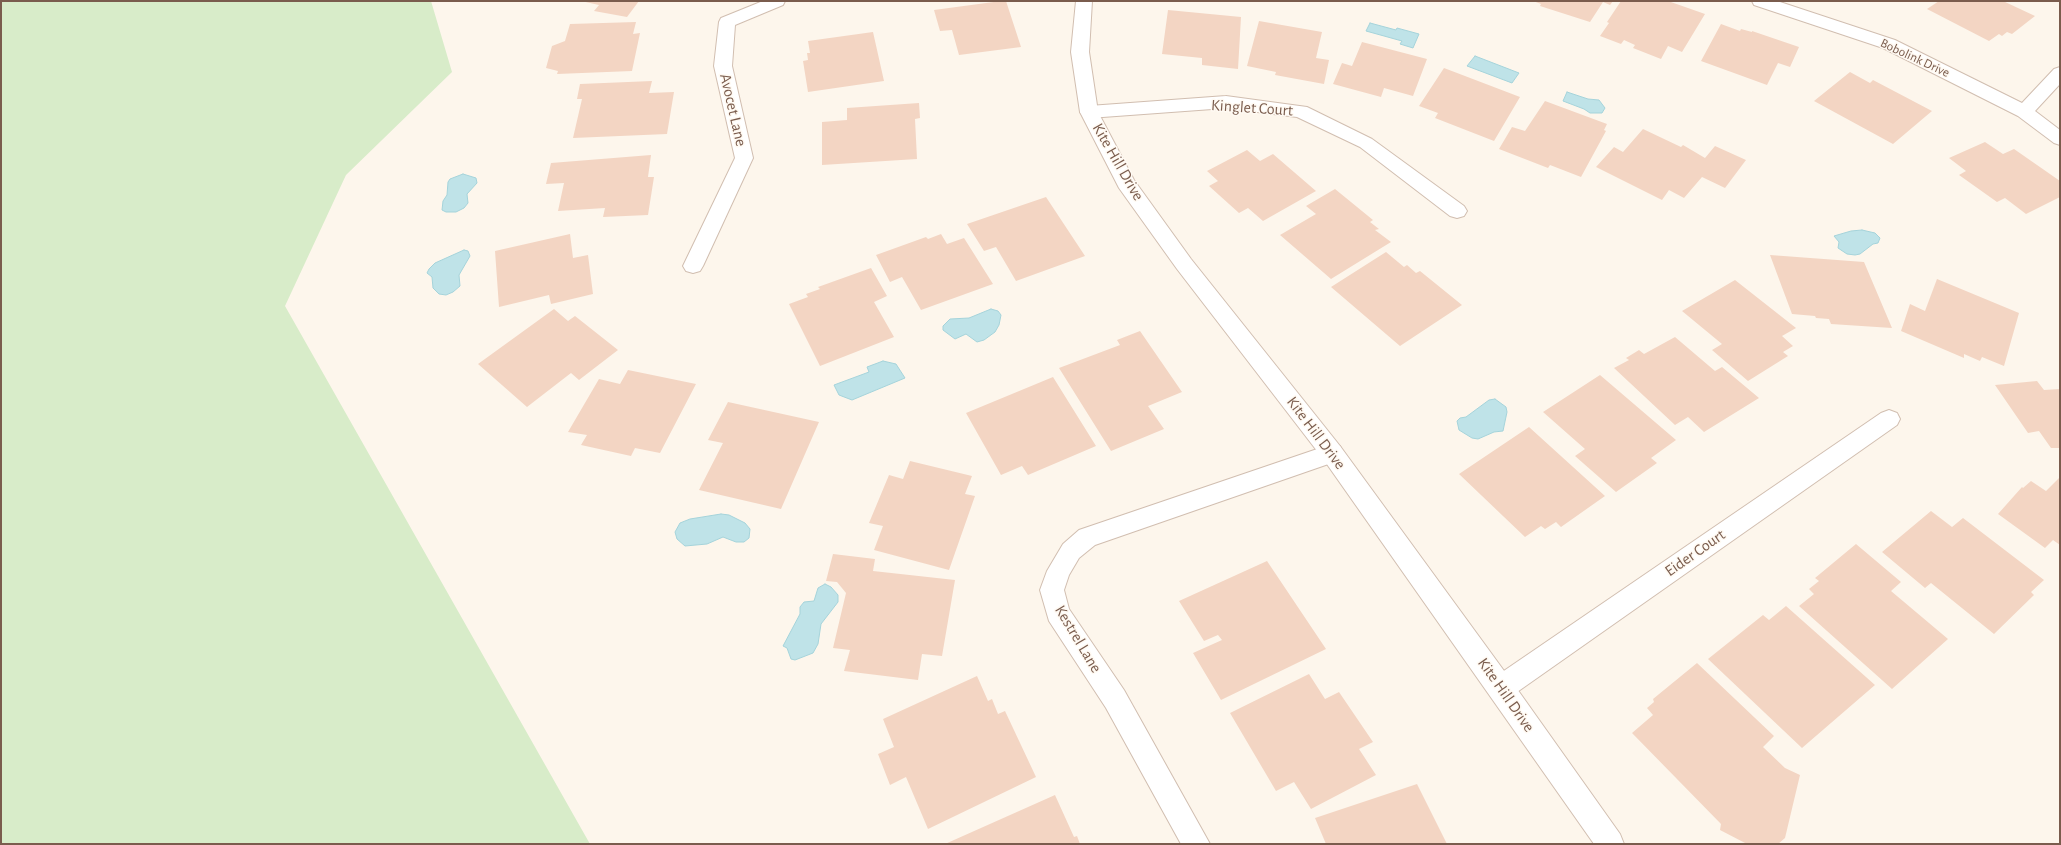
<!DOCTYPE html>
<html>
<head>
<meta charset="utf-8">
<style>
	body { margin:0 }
	#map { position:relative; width:2061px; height:845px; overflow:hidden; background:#fdf6ec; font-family:"Alegreya Sans",sans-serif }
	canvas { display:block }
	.frame { position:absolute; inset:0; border:2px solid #7a5c4d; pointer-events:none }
</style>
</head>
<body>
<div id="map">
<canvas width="2061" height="845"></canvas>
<div class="frame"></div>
</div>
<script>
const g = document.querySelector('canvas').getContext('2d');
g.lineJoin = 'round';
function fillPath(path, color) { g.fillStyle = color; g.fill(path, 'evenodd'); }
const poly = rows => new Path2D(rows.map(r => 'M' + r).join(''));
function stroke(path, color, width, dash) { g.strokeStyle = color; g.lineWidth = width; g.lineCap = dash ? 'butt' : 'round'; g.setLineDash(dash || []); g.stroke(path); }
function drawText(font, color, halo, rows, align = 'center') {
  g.font = font + ' "Alegreya Sans",sans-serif'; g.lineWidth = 3; g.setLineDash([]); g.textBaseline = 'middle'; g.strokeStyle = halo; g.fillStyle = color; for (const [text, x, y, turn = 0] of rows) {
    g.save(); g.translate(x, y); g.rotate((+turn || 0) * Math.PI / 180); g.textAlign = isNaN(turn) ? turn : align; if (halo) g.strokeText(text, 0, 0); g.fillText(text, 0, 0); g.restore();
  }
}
const green = poly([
	[1,1,431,1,452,72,346,175,285,306,590,844,1,844]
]);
const water = poly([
	[1370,23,1396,30,1397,28,1419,34,1413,48,1400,44,1402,41,1366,31,1370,23],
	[1475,56,1519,73,1512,83,1467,66,1475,56],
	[1567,92,1588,99,1599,100,1605,108,1602,113,1590,113,1584,109,1563,101,1567,92],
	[463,174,476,178,477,183,467,194,468,203,464,208,456,212,446,212,442,210,443,201,447,195,448,182,450,179,463,174],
	[1862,230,1875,233,1880,238,1878,243,1873,244,1860,254,1855,255,1847,254,1838,248,1839,242,1834,236,1851,231,1862,230],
	[464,250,468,251,470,256,459,275,460,286,453,292,446,295,439,294,433,288,432,277,427,273,429,269,435,263,464,250],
	[991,309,998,311,1001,315,999,325,995,332,984,340,977,342,966,334,955,339,943,330,943,326,950,319,969,318,991,309],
	[883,361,896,364,905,378,852,400,839,395,834,385,869,372,867,367,883,361],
	[1495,399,1506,407,1507,412,1503,431,1494,432,1478,439,1472,438,1459,430,1457,421,1460,418,1466,417,1489,400,1495,399],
	[721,514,729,515,745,523,750,529,749,538,744,542,736,542,723,537,707,544,685,546,677,539,675,532,680,523,690,519,721,514],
	[825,584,831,587,838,595,838,602,821,624,818,644,813,653,795,660,791,659,787,648,783,646,800,614,800,607,804,602,814,601,818,588,825,584]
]);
const building = poly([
	[581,1,639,1,627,17,594,11,599,5],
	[1001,1,1006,1,1021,47,959,55,952,30,940,31,934,10],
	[1533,1,1613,1,1610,5,1603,2,1590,22,1540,6,1541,4],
	[1621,1,1668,1,1705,14,1682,52,1668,46,1661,59,1633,48,1635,45,1624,40,1621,44,1600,36,1609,23,1607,22],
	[1939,1,2003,1,2035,16,2012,34,2007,32,2002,36,1999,34,1989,41,1927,9],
	[1168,10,1241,17,1238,69,1202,65,1202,58,1162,54],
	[1259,21,1322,32,1316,58,1329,60,1324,84,1275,75,1276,72,1247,66],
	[636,22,633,34,640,33,632,71,557,74,558,71,546,68,552,46,565,41,570,24],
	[1721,24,1740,31,1741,29,1752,32,1752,31,1799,47,1790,67,1778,63,1767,85,1701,61],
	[873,32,884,81,808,92,803,61,808,60,807,53,810,53,808,41],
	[1362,42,1427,59,1413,96,1384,88,1381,97,1333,84,1342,63,1352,66],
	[1444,68,1520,97,1494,141,1435,118,1438,113,1419,106],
	[1850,72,1870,83,1873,80,1932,111,1893,144,1814,101],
	[652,81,649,93,674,92,667,134,573,138,582,99,577,99,580,84],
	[1545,101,1607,124,1604,130,1606,131,1581,177,1550,165,1548,168,1499,149,1512,127,1525,131],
	[919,103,920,118,915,119,917,159,822,165,822,122,847,120,847,108],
	[1643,129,1681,147,1683,145,1705,158,1715,146,1746,160,1725,188,1702,177,1684,198,1669,190,1662,200,1596,167,1614,147,1623,152],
	[1985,142,2003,154,2014,149,2060,181,2060,197,2026,214,2005,198,1997,202,1959,175,1966,171,1949,158],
	[1247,150,1260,161,1273,154,1316,191,1263,221,1248,208,1239,213,1209,186,1218,181,1207,171],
	[651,155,648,177,654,177,648,215,603,217,605,208,558,211,564,183,546,184,551,163],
	[1335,189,1373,220,1370,222,1379,229,1375,230,1391,242,1331,279,1280,235,1316,214,1306,206],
	[1046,197,1085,256,1016,281,996,247,984,251,967,224],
	[570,234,573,258,588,255,593,294,551,304,549,295,499,307,495,251],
	[941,234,947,244,964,238,993,284,921,310,902,277,890,282,876,255,926,237,928,239],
	[1386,252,1404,267,1407,265,1416,273,1420,271,1462,305,1400,346,1331,287],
	[1770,255,1864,262,1892,328,1831,324,1829,319,1816,318,1815,316,1792,314],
	[871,268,887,296,874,302,894,337,820,366,789,304,808,297,806,294,820,289,818,287],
	[1937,279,2019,313,2004,366,1982,357,1980,361,1964,354,1964,358,1901,331,1910,304,1925,311],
	[1735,280,1796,328,1782,336,1793,346,1783,352,1788,356,1748,381,1712,350,1722,344,1682,311],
	[554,309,568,321,575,316,618,350,579,380,571,373,527,407,478,364],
	[1140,331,1182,392,1148,406,1164,429,1111,451,1059,368,1120,345,1117,340],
	[1675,337,1715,371,1722,367,1759,398,1704,432,1688,417,1675,425,1614,368,1629,360,1626,358,1639,350,1644,354],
	[628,370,696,384,660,453,635,448,631,456,581,445,587,435,568,432,599,379,620,384],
	[1600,375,1676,440,1651,458,1657,463,1616,492,1575,456,1585,449,1543,412],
	[1053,377,1096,446,1028,475,1022,466,1001,475,966,413],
	[2037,381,2044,390,2060,389,2060,448,2051,448,2039,431,2028,433,1995,385],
	[728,402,819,422,781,509,699,490,723,443,708,440],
	[1529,427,1605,496,1561,527,1556,522,1545,529,1541,526,1525,537,1459,474],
	[910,461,972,476,965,494,975,496,949,570,874,550,883,526,869,523,889,475,903,479],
	[2060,477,2060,545,2053,540,2045,548,1998,514,2022,487,2023,488,2031,481,2046,491],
	[1931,511,1952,527,1963,518,2044,580,2031,592,2034,595,1994,634,1931,583,1925,588,1882,552],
	[1856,544,1901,582,1891,591,1948,639,1892,689,1799,606,1814,594,1809,589,1819,581,1815,578],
	[833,554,875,559,873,571,955,580,942,656,922,654,918,680,844,671,850,650,833,648,846,593,837,582,826,581],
	[1267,561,1326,649,1221,700,1193,653,1222,640,1218,635,1204,641,1179,601],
	[1786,606,1875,685,1802,748,1708,659,1763,615,1769,620],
	[1697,663,1774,736,1763,747,1785,768,1800,775,1785,838,1778,844,1747,844,1720,830,1721,824,1632,733,1653,715,1647,708,1654,702,1653,699],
	[1309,674,1325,699,1339,692,1373,742,1359,749,1376,775,1311,809,1294,782,1276,791,1230,713],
	[977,676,988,701,992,699,998,714,1005,711,1036,777,928,829,906,777,890,785,878,754,894,747,883,719],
	[1417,784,1447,844,1326,844,1315,818],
	[1055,795,1074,837,1077,836,1080,844,945,844]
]);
const minor = poly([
	[763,1,785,1,783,5,735,25,732,66,753,158,703,266,700,271,693,273,686,271,683,266,735,158,714,66,719,22,721,18,763,1],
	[1752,1,1777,1,1895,40,2022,103,2054,69,2060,67,2060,84,2035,111,2060,130,2060,145,2054,143,2018,116,1883,48,1754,5,1752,1],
	[1226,96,1307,107,1372,139,1464,206,1467,211,1464,216,1457,218,1450,216,1360,147,1297,117,1226,108,1089,118,1083,116,1080,112,1083,108,1089,106,1226,96],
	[1889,410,1897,413,1900,419,1897,425,1510,697,1501,700,1492,697,1488,688,1492,679,1881,413,1889,410],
	[1332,444,1340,446,1343,453,1340,460,1095,545,1079,558,1069,575,1064,590,1069,609,1124,690,1210,844,1181,844,1106,708,1049,621,1040,590,1047,571,1063,544,1079,530,1332,444]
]);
const tertiary = poly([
	[1076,1,1092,1,1089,52,1098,112,1134,180,1191,259,1340,446,1510,679,1620,834,1624,844,1594,844,1324,460,1177,269,1119,188,1080,112,1071,52,1076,1]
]);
const farStreetnames = [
	["Bobolink Drive",1915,58,25]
];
const streetNames = [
	["Kinglet Court",1252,108,4],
	["Avocet Lane",733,110,77],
	["Kite Hill Drive",1118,162,60],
	["Kite Hill Drive",1316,433,53],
	["Eider Court",1695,553,-35],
	["Kestrel Lane",1078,639,59],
	["Kite Hill Drive",1506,695,55]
];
fillPath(green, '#d8ecc9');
fillPath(water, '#bfe3e8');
stroke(water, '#a5d3da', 1);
fillPath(building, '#f3d5c3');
stroke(minor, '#d1beb0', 2);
stroke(tertiary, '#d1beb0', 2);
fillPath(minor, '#fff');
fillPath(tertiary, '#fff');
drawText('13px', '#7a5c4d', '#fffaf3', farStreetnames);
drawText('16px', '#7a5c4d', '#fffaf3', streetNames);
</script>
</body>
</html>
